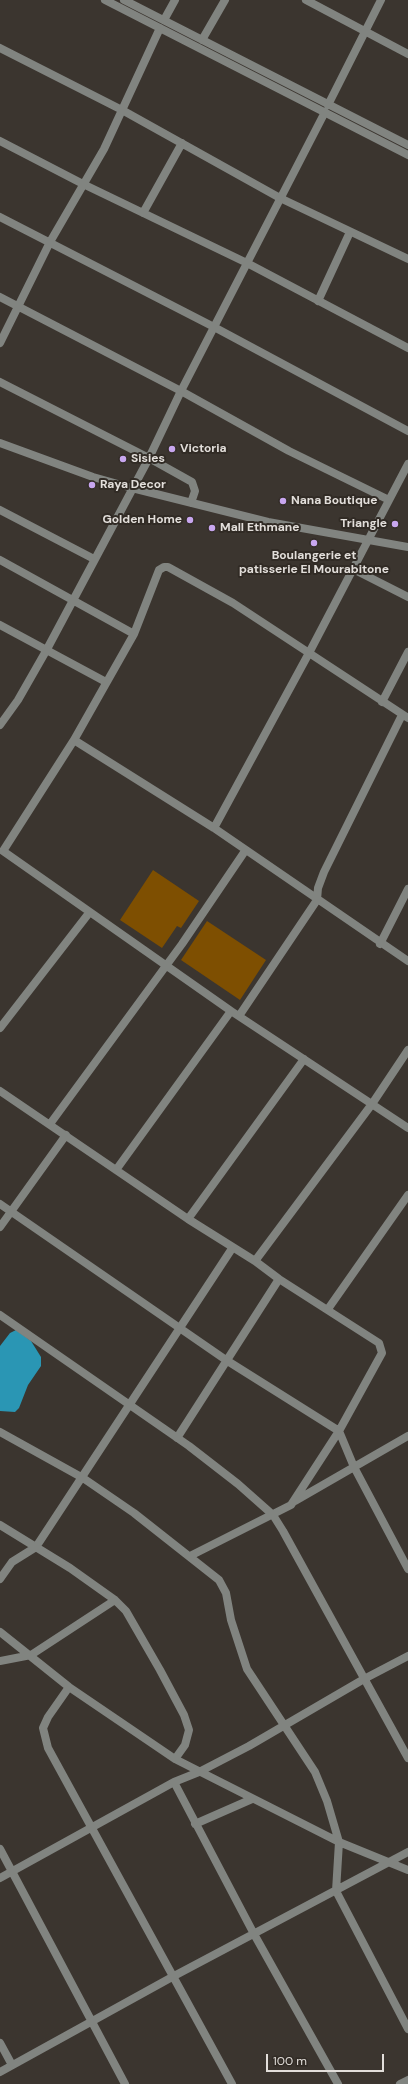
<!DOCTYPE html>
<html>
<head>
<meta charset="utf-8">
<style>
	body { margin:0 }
	#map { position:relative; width:408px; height:2084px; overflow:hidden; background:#3b352f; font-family:"DM Sans",sans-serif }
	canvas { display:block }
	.scale { position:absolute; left:266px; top:2054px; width:118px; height:18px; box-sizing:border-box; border:2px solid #e2deda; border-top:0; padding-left:5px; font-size:12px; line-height:14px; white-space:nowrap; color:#e2deda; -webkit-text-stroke:3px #312b25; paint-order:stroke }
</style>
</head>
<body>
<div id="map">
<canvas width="408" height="2084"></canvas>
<div class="scale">100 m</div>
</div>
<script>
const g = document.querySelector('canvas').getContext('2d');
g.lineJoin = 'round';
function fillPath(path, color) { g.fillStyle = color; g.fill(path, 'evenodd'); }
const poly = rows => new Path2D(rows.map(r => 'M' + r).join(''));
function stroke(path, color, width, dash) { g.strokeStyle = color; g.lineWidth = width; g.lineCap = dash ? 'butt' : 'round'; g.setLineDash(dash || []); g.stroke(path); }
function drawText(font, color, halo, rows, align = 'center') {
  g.font = font + ' "DM Sans",sans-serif'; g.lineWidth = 4; g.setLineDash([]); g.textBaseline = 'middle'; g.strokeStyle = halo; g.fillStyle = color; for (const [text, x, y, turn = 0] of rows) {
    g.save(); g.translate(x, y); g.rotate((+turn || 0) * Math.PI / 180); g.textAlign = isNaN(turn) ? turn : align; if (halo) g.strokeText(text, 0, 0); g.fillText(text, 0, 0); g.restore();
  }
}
const green = poly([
	[153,870,199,901,181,928,177,926,162,948,120,920],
	[207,921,266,960,240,1000,181,960]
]);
const water = poly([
	[16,1330,31,1341,41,1357,41,1366,28,1385,19,1408,15,1412,0,1411,0,1346,10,1333]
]);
const minor = poly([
	[105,0,408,155],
	[124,0,408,145],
	[306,0,408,54],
	[164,20,175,0],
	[202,40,225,0],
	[0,48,122,110,280,198,408,259],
	[328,105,381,0],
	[0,141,83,184,247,263,408,348],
	[143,213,182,143],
	[0,217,214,327,408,431],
	[0,297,181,391,289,451,389,500],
	[318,301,350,232],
	[0,343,50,242,104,149,160,28],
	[0,382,149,458,192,482,195,491,191,503],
	[0,443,93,477,132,488,268,522,408,547],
	[0,510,94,559],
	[0,560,134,634],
	[353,569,408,597],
	[0,625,106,682],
	[382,702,408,652],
	[408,718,233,603,168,567,164,567,159,570,134,634,74,740,214,828,408,961],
	[0,725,18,700,46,651,149,458,181,391,325,112],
	[74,740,3,851,231,1011,408,1128],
	[214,828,309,653,408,464],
	[380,944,408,889],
	[239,1016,317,900,318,888,324,872,402,715],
	[0,1028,89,913],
	[0,1091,188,1219,255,1261,279,1279,379,1343,382,1353,339,1431,354,1467,408,1569],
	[50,1124,182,944,245,851],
	[116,1170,231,1011],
	[0,1204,226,1360,339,1431,291,1505,190,1556],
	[188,1219,304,1059],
	[0,1227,66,1135],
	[255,1261,372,1104,408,1050],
	[328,1309,408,1195],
	[0,1315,189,1446,238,1484,273,1515,283,1531,408,1758],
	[0,1432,83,1478,134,1513,219,1580,226,1593,231,1620,247,1669,315,1772,327,1801,339,1842,336,1891,408,2029],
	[177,1438,279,1279],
	[295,1501,408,1436],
	[0,1525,70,1568,115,1600,126,1611,160,1670,184,1715,189,1730,185,1745,175,1759],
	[0,1579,12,1562,36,1547,233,1247],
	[0,1632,69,1687,175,1759,339,1842,408,1870],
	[0,1661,31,1655,115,1600],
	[69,1687,48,1717,43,1728,48,1748,232,2084],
	[174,1782,254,1934,338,2084],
	[195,1824,252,1799],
	[0,1849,125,2084],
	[0,1878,174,1782,199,1772,249,1746,364,1679,408,1656],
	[0,2043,12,2065],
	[0,2072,174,1976,408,1852],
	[400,2084,408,2080]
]);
const markers = [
	[172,449,4,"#c8a6ef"],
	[123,459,4,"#c8a6ef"],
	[92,485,4,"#c8a6ef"],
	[283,501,4,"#c8a6ef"],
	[190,520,4,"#c8a6ef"],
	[395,524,4,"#c8a6ef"],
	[212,528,4,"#c8a6ef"],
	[314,543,4,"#c8a6ef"]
];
const poiNames = [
	["Victoria",180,449],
	["Sisies",131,459],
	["Raya Decor",100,485],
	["Nana Boutique",291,501],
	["Golden Home",182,520,"right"],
	["Triangle",387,524,"right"],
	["Mall Ethmane",220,528],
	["Boulangerie et",314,556,"center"],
	["patisserie El Mourabitone",314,570,"center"]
];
fillPath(green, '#7e4f01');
fillPath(water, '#2a96b4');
stroke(minor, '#818480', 8);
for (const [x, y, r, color] of markers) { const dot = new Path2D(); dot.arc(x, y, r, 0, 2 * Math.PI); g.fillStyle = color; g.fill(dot); stroke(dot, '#312b25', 1.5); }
drawText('bold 12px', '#e2deda', '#312b25', poiNames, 'left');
</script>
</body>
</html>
